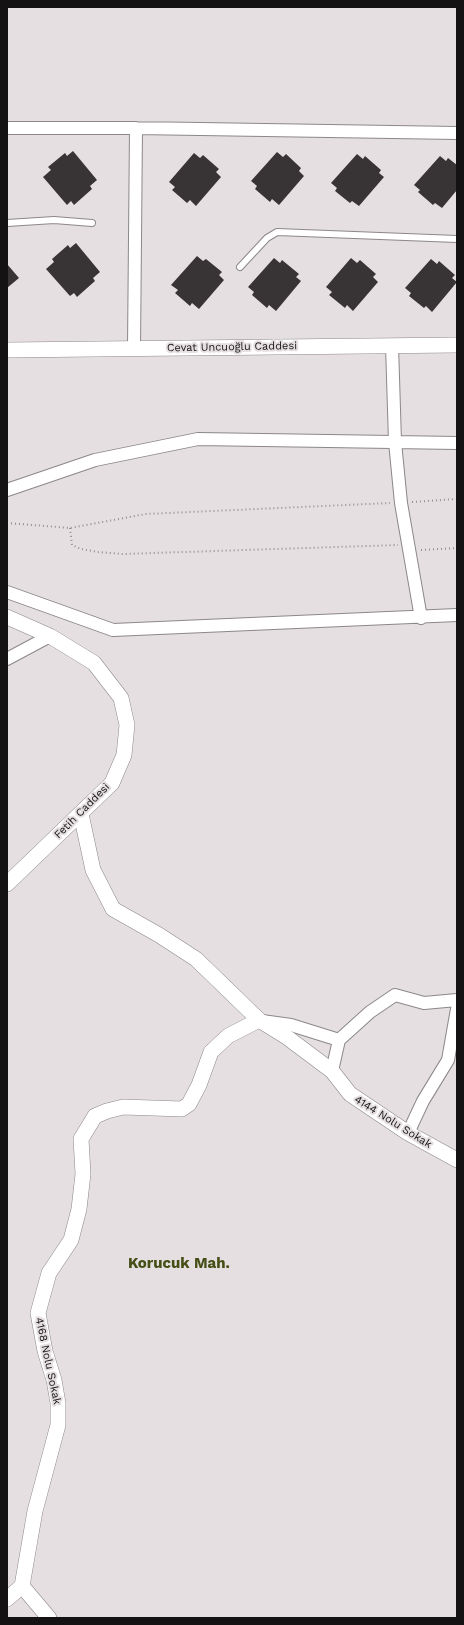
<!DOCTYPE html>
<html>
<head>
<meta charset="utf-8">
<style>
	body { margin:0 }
	#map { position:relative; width:464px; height:1625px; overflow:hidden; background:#e5dfe2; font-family:"Work Sans",sans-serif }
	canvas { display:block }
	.frame { position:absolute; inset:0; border:8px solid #141213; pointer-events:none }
</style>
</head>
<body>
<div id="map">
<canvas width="464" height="1625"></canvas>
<div class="frame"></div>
</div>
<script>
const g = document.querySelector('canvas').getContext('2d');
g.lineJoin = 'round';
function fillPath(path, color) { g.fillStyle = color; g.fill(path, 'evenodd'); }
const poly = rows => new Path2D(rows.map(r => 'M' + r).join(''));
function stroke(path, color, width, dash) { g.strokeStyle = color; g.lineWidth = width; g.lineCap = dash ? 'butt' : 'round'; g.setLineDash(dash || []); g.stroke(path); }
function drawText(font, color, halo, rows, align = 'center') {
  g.font = font + ' "Work Sans",sans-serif'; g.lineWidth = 4; g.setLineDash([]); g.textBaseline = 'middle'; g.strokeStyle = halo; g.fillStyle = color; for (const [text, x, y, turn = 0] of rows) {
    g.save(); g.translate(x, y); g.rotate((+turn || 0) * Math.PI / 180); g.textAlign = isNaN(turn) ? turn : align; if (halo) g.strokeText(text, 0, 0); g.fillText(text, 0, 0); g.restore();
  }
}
const building = poly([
	[73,151,97,180,90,186,92,189,74,205,71,201,67,205,43,177,51,170,48,167,65,153,67,156],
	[277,152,283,157,286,154,301,168,299,171,304,176,279,205,272,199,270,202,255,189,257,186,251,181],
	[194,153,200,158,203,155,219,169,216,172,221,177,196,206,190,200,187,203,172,190,175,187,169,182],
	[357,154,363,159,365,156,381,170,379,173,384,177,359,206,352,201,350,203,335,191,337,188,331,183],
	[440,156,446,161,448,158,457,165,457,190,442,208,435,203,433,205,418,192,420,190,414,185],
	[76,243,100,272,93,278,95,281,77,297,74,293,70,296,46,269,54,262,52,259,68,245,70,248],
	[197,256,203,261,206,259,222,272,219,275,224,280,199,309,192,303,190,306,175,293,178,290,171,285],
	[274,258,280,263,282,260,299,274,296,277,301,281,276,311,269,305,267,308,252,295,254,292,248,287],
	[351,258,357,263,360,260,376,274,373,277,378,282,353,311,347,305,345,308,329,295,332,292,326,287],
	[431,259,437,264,439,261,455,275,452,278,457,282,432,312,426,306,424,308,409,296,411,293,405,288],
	[7,264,19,278,7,288]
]);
const path = poly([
	[412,502,457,499],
	[7,523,70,528,146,514,390,503],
	[70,528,72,545,81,549,98,552,123,554,398,545],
	[421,550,457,548]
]);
const service = poly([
	[7,223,54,220,92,223],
	[240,267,267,238,277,232,457,239]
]);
const minor = poly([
	[7,128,136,128,457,133],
	[392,345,395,442,401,503,421,618],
	[134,348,136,128],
	[7,490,95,460,198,439,457,443],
	[7,592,113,630,457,615],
	[7,659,50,636],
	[262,1021,291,1025,339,1040,370,1012,395,995,424,1003,457,1000],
	[332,1071,339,1040],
	[408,1133,423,1101,448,1060,457,1009]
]);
const tertiary = poly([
	[7,350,457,345],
	[7,617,50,636,94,663,121,698,127,725,124,755,112,783,7,884],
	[81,814,93,870,113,909,159,935,196,959,259,1020,288,1038,332,1071,350,1094,408,1133,457,1160],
	[22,1586,35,1511,58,1425,58,1403,54,1380,45,1351,38,1313,49,1273,71,1240,79,1209,83,1174,81,1139,95,1116,107,1111,123,1107,182,1109,189,1104,199,1085,211,1052,228,1036,259,1020],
	[22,1586,49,1618],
	[7,1599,22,1586]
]);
const streetNames = [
	["Cevat Uncuoğlu Caddesi",232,347,-1],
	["Fetih Caddesi",82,811,-45],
	["4144 Nolu Sokak",393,1122,32],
	["4168 Nolu Sokak",48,1361,78]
];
const districtNames = [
	["Korucuk Mah.",179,1264]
];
fillPath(building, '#383436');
stroke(service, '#8c878a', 8);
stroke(minor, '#8c878a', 14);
stroke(tertiary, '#8c878a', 16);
stroke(path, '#928e90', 2, [1, 3]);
stroke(service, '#fff', 6);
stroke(minor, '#fff', 12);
stroke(tertiary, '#fff', 15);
drawText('11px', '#141213', '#e5dfe2', streetNames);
drawText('bold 15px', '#454e14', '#e5dfe2', districtNames);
</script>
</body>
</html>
